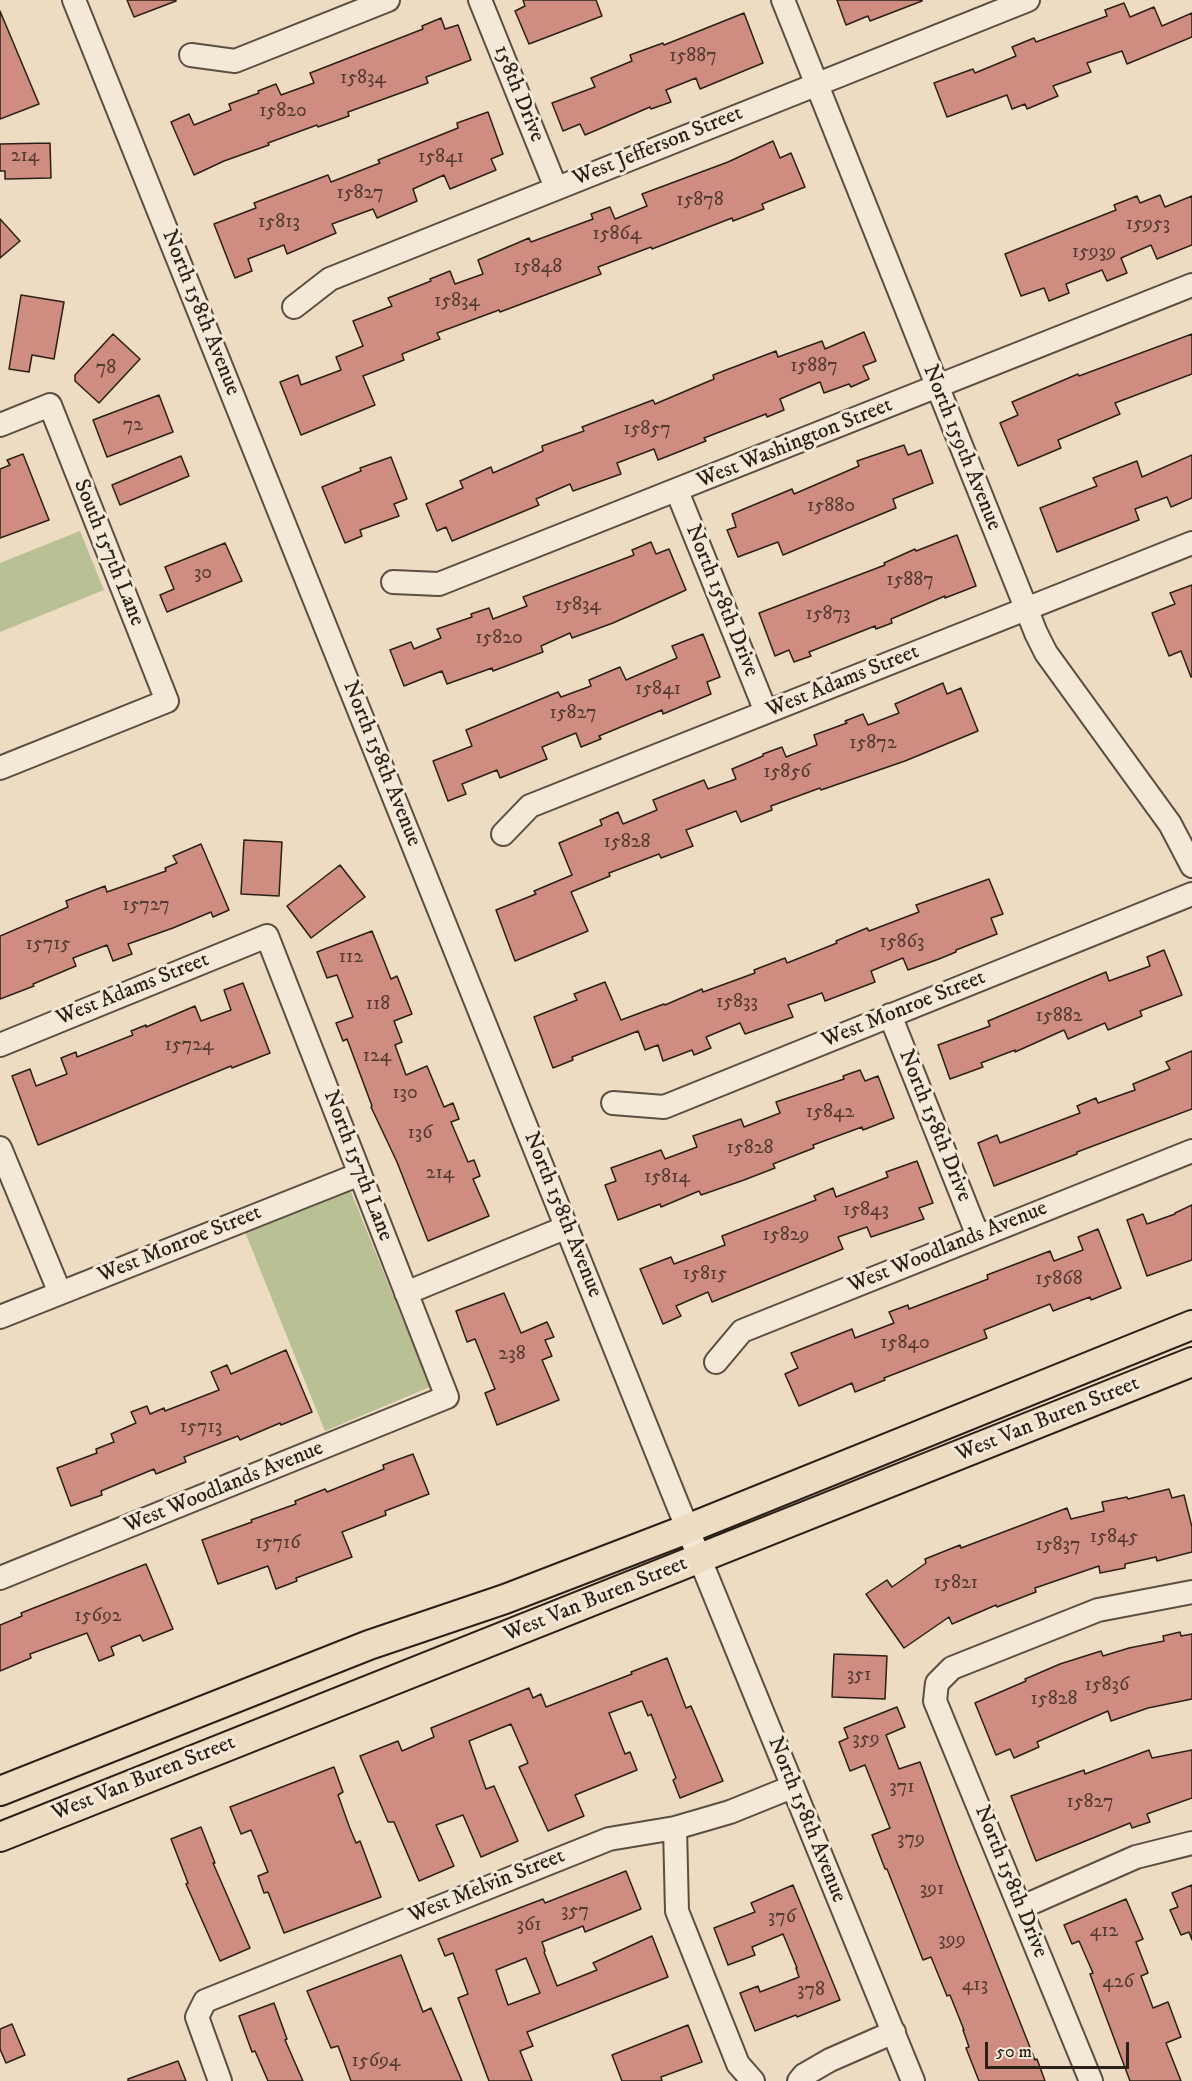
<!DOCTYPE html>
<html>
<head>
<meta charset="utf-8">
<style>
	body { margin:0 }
	#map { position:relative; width:1192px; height:2081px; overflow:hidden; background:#eedcc2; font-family:"IM FELL DW Pica",serif }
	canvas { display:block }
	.scale { position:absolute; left:985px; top:2042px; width:144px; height:27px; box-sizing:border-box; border:3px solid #2b2017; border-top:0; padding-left:8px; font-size:18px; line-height:21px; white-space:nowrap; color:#2b2017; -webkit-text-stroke:4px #f4e8d7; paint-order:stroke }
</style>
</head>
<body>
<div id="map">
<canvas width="1192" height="2081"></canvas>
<div class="scale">50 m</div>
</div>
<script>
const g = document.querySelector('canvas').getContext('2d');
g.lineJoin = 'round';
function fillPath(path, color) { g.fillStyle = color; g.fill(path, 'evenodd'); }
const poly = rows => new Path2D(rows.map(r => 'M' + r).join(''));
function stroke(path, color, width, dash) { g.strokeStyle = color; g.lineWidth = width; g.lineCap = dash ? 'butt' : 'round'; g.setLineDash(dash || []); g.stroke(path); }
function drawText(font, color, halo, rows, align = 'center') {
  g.font = font + ' "IM FELL DW Pica",serif'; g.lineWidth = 6; g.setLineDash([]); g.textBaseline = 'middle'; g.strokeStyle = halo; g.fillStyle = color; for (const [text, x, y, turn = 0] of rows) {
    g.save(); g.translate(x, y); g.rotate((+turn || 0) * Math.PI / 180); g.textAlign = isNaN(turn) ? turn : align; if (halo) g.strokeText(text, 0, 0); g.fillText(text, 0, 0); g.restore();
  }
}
const green = poly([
	[80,531,104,590,0,632,0,563],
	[349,1187,430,1387,325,1431,245,1232]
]);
const building = poly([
	[127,0,176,0,176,1,134,17,127,0],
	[523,0,596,0,602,16,529,44,515,11,525,6,523,0],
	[837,0,922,0,922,1,870,21,868,16,846,25,837,0],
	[1124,3,1130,17,1154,7,1162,26,1192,13,1192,37,1127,64,1122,51,1087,63,1091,72,1053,86,1058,96,1027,109,1025,104,1012,109,1007,95,947,117,934,83,973,69,975,73,1016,56,1012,47,1034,38,1036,42,1107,16,1105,10,1124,3],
	[0,11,39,104,0,119,0,11],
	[744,13,763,63,700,89,696,78,666,90,671,102,651,109,650,107,585,135,580,124,563,131,552,103,595,87,591,78,632,61,630,55,663,43,664,45,744,13],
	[441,18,445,29,458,25,471,60,426,77,428,83,348,112,349,116,318,127,317,125,268,143,269,145,224,161,194,175,171,122,189,114,194,125,231,110,229,104,259,93,258,91,276,84,281,95,314,83,310,73,423,29,422,26,441,18],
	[488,112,503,154,491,159,496,170,450,189,444,175,413,189,417,201,377,218,373,209,332,224,336,233,287,254,284,245,248,259,252,271,235,278,214,224,256,208,254,203,328,175,331,182,380,163,378,160,458,128,457,123,488,112],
	[773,141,780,158,791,153,805,187,762,204,764,209,733,221,732,218,652,249,651,247,598,267,601,274,500,312,499,310,437,333,440,339,402,354,404,360,363,376,375,405,301,435,280,382,298,375,301,385,341,370,336,357,363,346,353,321,392,306,388,298,431,281,430,279,450,271,455,284,483,274,478,260,529,238,531,242,593,219,591,214,610,207,615,219,647,206,642,194,728,162,773,141],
	[50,143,51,178,5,179,5,171,0,171,0,144,50,143],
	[1160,195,1165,207,1192,196,1192,245,1157,259,1151,245,1121,258,1127,273,1107,281,1102,270,1066,284,1069,293,1049,301,1044,288,1021,296,1005,254,1116,210,1114,205,1137,196,1140,203,1160,195],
	[0,219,20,241,0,258,0,219],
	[21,295,64,302,54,359,32,355,29,372,9,369,21,295],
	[864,332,876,361,863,366,869,379,851,387,849,384,824,393,820,382,780,399,784,410,767,417,766,414,704,438,706,441,658,460,654,449,617,463,621,474,573,491,570,484,536,499,539,505,452,541,446,527,437,531,426,504,463,488,460,481,491,467,493,473,543,451,542,446,584,431,582,427,653,400,655,404,714,379,713,375,776,351,778,357,822,341,825,349,864,332],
	[113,334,140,359,99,403,75,381,75,375,113,334],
	[1192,334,1192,374,1115,403,1120,414,1058,440,1061,448,1018,466,1000,423,1018,415,1012,402,1078,374,1079,376,1192,334],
	[159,395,173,432,107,457,93,420,159,395],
	[904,445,908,455,921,450,933,483,893,499,896,508,783,555,778,542,738,557,727,530,736,527,732,514,792,489,794,494,859,466,857,461,904,445],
	[23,454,49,520,0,538,0,469,10,465,7,460,23,454],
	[1192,455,1192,498,1171,507,1167,497,1135,509,1139,520,1057,552,1040,508,1097,486,1093,478,1137,461,1142,477,1192,455],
	[181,456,189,476,120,505,112,485,181,456],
	[391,457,407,499,394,504,399,516,360,530,362,536,345,543,322,487,361,471,360,468,391,457],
	[957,535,976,586,945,598,945,596,891,619,892,623,876,629,875,626,809,652,811,656,794,662,789,650,775,656,759,613,885,565,884,563,915,549,916,551,957,535],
	[651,542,656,554,669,549,686,590,613,623,572,638,570,633,541,646,543,652,493,671,492,668,447,684,442,671,404,686,390,650,411,642,414,649,441,638,437,629,472,617,471,614,489,608,493,619,527,606,523,597,634,555,632,550,651,542],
	[225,543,242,581,167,612,160,595,174,589,165,567,225,543],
	[1192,585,1192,677,1191,677,1181,651,1169,656,1152,613,1175,604,1170,593,1192,585],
	[703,634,720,677,707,682,711,694,663,714,662,710,599,736,601,739,581,747,576,733,542,747,547,759,500,778,497,770,462,784,466,794,448,801,433,761,472,746,466,730,558,692,561,697,591,686,589,680,620,667,626,680,677,658,672,646,703,634],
	[943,683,947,694,961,688,978,731,905,761,821,790,820,788,771,806,772,810,741,822,736,811,686,830,693,846,661,858,659,854,609,873,610,876,571,892,588,931,515,961,496,910,536,894,534,891,572,875,559,843,602,825,600,820,618,812,623,824,657,810,653,800,704,780,708,789,736,779,732,769,763,756,763,754,782,747,786,757,817,745,814,735,847,723,845,721,863,714,868,725,899,713,895,704,943,683],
	[244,840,282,842,279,896,241,894,244,840],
	[201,844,229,910,213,917,211,912,173,928,128,944,132,954,113,961,107,945,73,958,76,966,33,984,34,986,0,999,0,936,68,907,66,901,105,886,107,892,166,871,165,868,177,863,173,856,201,844],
	[340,865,365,897,311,938,287,906,340,865],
	[989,879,1003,914,991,918,997,934,956,950,956,952,939,959,908,970,903,958,871,971,875,982,825,1001,822,993,788,1005,793,1017,745,1034,740,1023,706,1037,711,1048,694,1055,692,1050,663,1061,658,1045,645,1050,638,1031,572,1057,573,1060,553,1068,534,1017,577,1000,574,994,605,982,621,1020,664,1004,665,1005,702,989,703,992,755,973,754,970,785,958,787,963,837,943,836,941,867,928,869,931,919,912,916,905,989,879],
	[372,931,391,979,397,976,412,1014,394,1021,402,1042,395,1045,406,1075,427,1066,444,1107,453,1103,459,1119,451,1122,468,1162,474,1160,480,1176,473,1179,489,1216,428,1241,397,1162,371,1107,372,1106,347,1039,343,1041,336,1023,353,1017,337,975,327,978,317,952,372,931],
	[1164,950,1182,995,1140,1011,1142,1016,1108,1030,1105,1023,1068,1039,1064,1030,1015,1052,1015,1050,981,1063,983,1067,950,1079,938,1045,990,1026,988,1021,1106,972,1109,981,1150,966,1147,957,1164,950],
	[243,983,270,1053,232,1068,231,1066,38,1145,12,1076,30,1069,36,1086,67,1074,61,1058,76,1052,77,1057,115,1042,133,1035,131,1031,146,1025,146,1027,195,1006,201,1021,231,1010,224,990,243,983],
	[1192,1051,1192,1109,1077,1152,1077,1154,994,1186,978,1143,997,1135,1000,1143,1080,1113,1077,1106,1096,1098,1098,1103,1135,1090,1133,1084,1170,1069,1166,1062,1192,1051],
	[860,1070,865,1081,878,1076,894,1118,863,1130,862,1127,813,1145,814,1148,773,1164,775,1168,744,1180,701,1195,699,1191,661,1207,660,1204,618,1220,605,1185,616,1181,611,1168,661,1150,665,1159,697,1147,693,1136,741,1119,744,1127,780,1113,776,1102,844,1079,843,1076,860,1070],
	[917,1161,933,1203,919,1208,924,1219,871,1237,867,1227,838,1237,843,1249,712,1302,708,1292,676,1306,681,1316,663,1324,640,1269,671,1257,674,1264,725,1245,722,1236,816,1200,814,1196,833,1188,836,1197,888,1177,886,1172,917,1161],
	[1192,1205,1192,1260,1147,1276,1127,1220,1143,1214,1147,1224,1175,1214,1175,1213,1192,1205],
	[1098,1229,1121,1288,1091,1300,1090,1297,1053,1311,1050,1304,984,1330,987,1338,884,1378,885,1380,855,1392,852,1383,799,1406,785,1374,798,1368,791,1353,852,1329,855,1338,894,1323,889,1312,908,1305,909,1309,988,1279,987,1275,1050,1251,1054,1261,1083,1250,1078,1237,1098,1229],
	[504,1293,521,1333,547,1322,554,1337,545,1340,552,1356,542,1360,559,1400,497,1425,485,1393,495,1389,475,1339,467,1342,456,1311,504,1293],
	[286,1350,312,1412,281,1425,280,1423,240,1440,238,1436,184,1457,186,1462,156,1474,154,1469,101,1491,102,1495,71,1506,57,1468,97,1453,96,1449,114,1442,111,1434,136,1423,131,1412,147,1406,150,1414,164,1408,165,1411,219,1390,211,1372,227,1365,231,1374,286,1350],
	[413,1454,429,1494,385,1511,386,1515,342,1532,352,1557,296,1578,297,1581,276,1589,268,1566,218,1584,202,1540,252,1522,251,1520,296,1504,295,1501,325,1489,327,1492,384,1469,383,1465,413,1454],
	[1169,1489,1172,1498,1184,1495,1192,1527,1192,1552,1157,1561,1156,1557,1125,1564,1125,1568,1100,1573,1099,1566,1035,1588,1036,1592,997,1607,996,1605,952,1624,949,1617,904,1648,866,1594,887,1580,892,1587,926,1563,925,1559,960,1545,961,1548,1067,1508,1071,1519,1104,1511,1102,1502,1127,1497,1128,1499,1169,1489],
	[146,1564,173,1629,143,1641,140,1635,111,1647,114,1655,99,1661,87,1633,30,1654,31,1658,0,1671,0,1625,22,1616,21,1613,146,1564],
	[1180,1632,1181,1636,1192,1634,1192,1699,1148,1708,1111,1721,1108,1711,1037,1742,1039,1747,1014,1758,1010,1749,996,1755,975,1703,1026,1681,1025,1679,1060,1664,1101,1651,1103,1656,1129,1648,1164,1641,1163,1636,1180,1632],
	[834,1654,887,1656,885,1699,832,1697,834,1654],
	[667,1658,686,1708,691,1706,723,1781,680,1798,673,1780,676,1778,651,1714,648,1716,642,1701,609,1713,625,1754,630,1752,637,1770,575,1795,584,1816,548,1831,519,1767,528,1763,511,1724,469,1741,486,1789,494,1786,518,1841,481,1857,463,1815,436,1825,454,1866,419,1881,394,1822,388,1822,360,1756,398,1741,402,1751,434,1737,431,1728,529,1688,533,1698,541,1694,546,1707,632,1674,631,1672,667,1658],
	[897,1707,905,1727,886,1735,899,1769,920,1762,956,1860,1035,2060,1037,2059,1045,2081,979,2081,966,2048,969,2047,963,2030,964,2030,950,1995,947,1996,931,1957,923,1960,887,1869,885,1869,872,1835,890,1828,865,1765,850,1771,839,1742,848,1738,844,1728,897,1707],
	[1149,1750,1152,1758,1192,1750,1192,1798,1147,1814,1150,1822,1132,1828,1130,1823,1036,1861,1011,1796,1084,1770,1085,1774,1149,1750],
	[334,1767,343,1792,338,1795,349,1826,356,1843,360,1841,381,1897,284,1933,268,1892,264,1893,258,1876,268,1872,251,1830,241,1834,230,1807,334,1767],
	[201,1827,215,1863,213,1863,250,1948,220,1961,186,1884,188,1883,171,1839,201,1827],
	[626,1871,641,1909,585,1932,583,1926,542,1942,545,1951,544,1952,557,1986,597,1970,593,1963,652,1936,668,1977,527,2032,533,2046,520,2051,532,2081,489,2081,458,1998,468,1994,453,1953,445,1956,438,1939,543,1899,545,1903,626,1871],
	[526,1958,540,1993,508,2005,496,1970,526,1958],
	[793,1885,840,2000,797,2017,796,2015,755,2031,740,1993,758,1986,760,1992,799,1977,796,1968,797,1968,783,1934,752,1947,755,1955,728,1965,714,1928,755,1912,751,1903,793,1885],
	[1192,1885,1192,1940,1189,1932,1181,1935,1170,1910,1178,1907,1172,1893,1192,1885],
	[1126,1899,1143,1939,1136,1942,1148,1973,1141,1976,1153,2008,1168,2002,1181,2037,1166,2043,1181,2081,1130,2081,1090,1974,1093,1973,1079,1941,1072,1944,1064,1925,1126,1899],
	[401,1955,423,2012,431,2008,462,2081,351,2081,338,2046,331,2048,307,1991,401,1955],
	[274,2003,287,2039,285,2040,303,2081,268,2081,255,2051,252,2052,239,2016,274,2003],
	[12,2024,25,2055,6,2063,0,2049,0,2029,12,2024],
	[688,2025,702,2062,661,2077,662,2081,622,2081,612,2055,688,2025],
	[178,2061,186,2081,128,2081,128,2079,178,2061]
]);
const minor = poly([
	[74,0,677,1503,913,2081],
	[480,0,556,188],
	[783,0,1036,633,1046,653,1170,824,1192,866],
	[191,55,235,61,388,0],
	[294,307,330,279,1028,0],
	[0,425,50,405,167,701,0,768],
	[677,491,766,712],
	[393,582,439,584,1192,285],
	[503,834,530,806,1192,543],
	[890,1015,978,1236],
	[0,1045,267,936,447,1397,0,1578],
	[613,1103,664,1107,1192,894],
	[0,1148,60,1293],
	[406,1293,567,1227],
	[0,1317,360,1174],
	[716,1362,742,1331,1192,1151],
	[675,1828,677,1911,738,2064,753,2081],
	[1020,1908,1136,1857,1192,1843],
	[220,2081,197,2017,205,2001,609,1839,675,1828,730,1812,792,1787],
	[799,2081,804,2075,830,2060,894,2032],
	[1091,2081,935,1701,937,1683,952,1668,1098,1610,1192,1592]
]);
const major = poly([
	[0,1791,369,1645,505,1599,687,1529,1192,1325],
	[0,1837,1192,1362]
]);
const numberNames = [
	["15887",693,57],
	["15834",363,79],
	["15820",283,112],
	["214",25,157],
	["15841",441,158],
	["15827",360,194],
	["15878",700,201],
	["15813",279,223],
	["15953",1148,225],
	["15864",617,235],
	["15939",1094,253],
	["15848",538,268],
	["15834",457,302],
	["15887",814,367],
	["78",106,369],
	["72",133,426],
	["15857",647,430],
	["15880",831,507],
	["30",203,574],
	["15887",910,581],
	["15834",578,606],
	["15873",828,615],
	["15820",499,639],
	["15841",658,690],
	["15827",573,714],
	["15872",873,744],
	["15856",787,773],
	["15828",627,843],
	["15727",146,906],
	["15863",902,943],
	["15715",48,945],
	["112",351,958],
	["15833",737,1003],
	["118",378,1005],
	["15882",1059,1017],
	["15724",189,1046],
	["124",377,1057],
	["130",405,1094],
	["15842",830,1113],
	["136",420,1134],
	["15828",750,1149],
	["214",440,1174],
	["15814",667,1178],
	["15843",866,1211],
	["15829",786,1236],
	["15815",705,1275],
	["15868",1059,1280],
	["15840",905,1344],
	["238",512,1355],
	["15713",201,1428],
	["15845",1114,1538],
	["15716",278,1544],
	["15837",1058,1546],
	["15821",956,1584],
	["15692",98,1617],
	["351",859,1676],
	["15836",1107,1686],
	["15828",1054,1700],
	["359",866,1740],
	["371",902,1788],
	["15827",1090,1803],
	["379",911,1840],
	["391",932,1890],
	["357",575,1912],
	["376",782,1918],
	["361",529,1926],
	["412",1104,1932],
	["399",952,1941],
	["426",1118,1983],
	["413",975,1986],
	["378",811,1991],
	["15694",376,2062]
];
const streetNames = [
	["158th Drive",518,94,68],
	["West Jefferson Street",658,147,-22],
	["North 158th Avenue",200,313,68],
	["West Washington Street",795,444,-22],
	["North 159th Avenue",961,448,68],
	["South 157th Lane",108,553,68],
	["North 158th Drive",721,601,68],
	["West Adams Street",843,682,-22],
	["North 158th Avenue",381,764,68],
	["West Adams Street",133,990,-22],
	["West Monroe Street",904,1010,-22],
	["North 158th Drive",934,1126,68],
	["North 157th Lane",357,1166,69],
	["North 158th Avenue",562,1215,68],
	["West Monroe Street",180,1245,-22],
	["West Woodlands Avenue",948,1248,-22],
	["West Van Buren Street",1048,1420,-22],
	["West Woodlands Avenue",224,1488,-22],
	["West Van Buren Street",596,1600,-22],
	["West Van Buren Street",144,1779,-22],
	["North 158th Avenue",806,1820,68],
	["North 158th Drive",1010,1882,68],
	["West Melvin Street",487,1887,-22]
];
fillPath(green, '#b8c094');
fillPath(building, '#cf8c80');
stroke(building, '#2b2017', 1.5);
stroke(minor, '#5c4f42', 26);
stroke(major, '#2b2017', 32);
stroke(minor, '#f4e8d7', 22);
stroke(major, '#eedcc2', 28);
drawText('20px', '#543b31', null, numberNames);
drawText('22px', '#2b2017', '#f4e8d7', streetNames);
</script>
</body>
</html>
